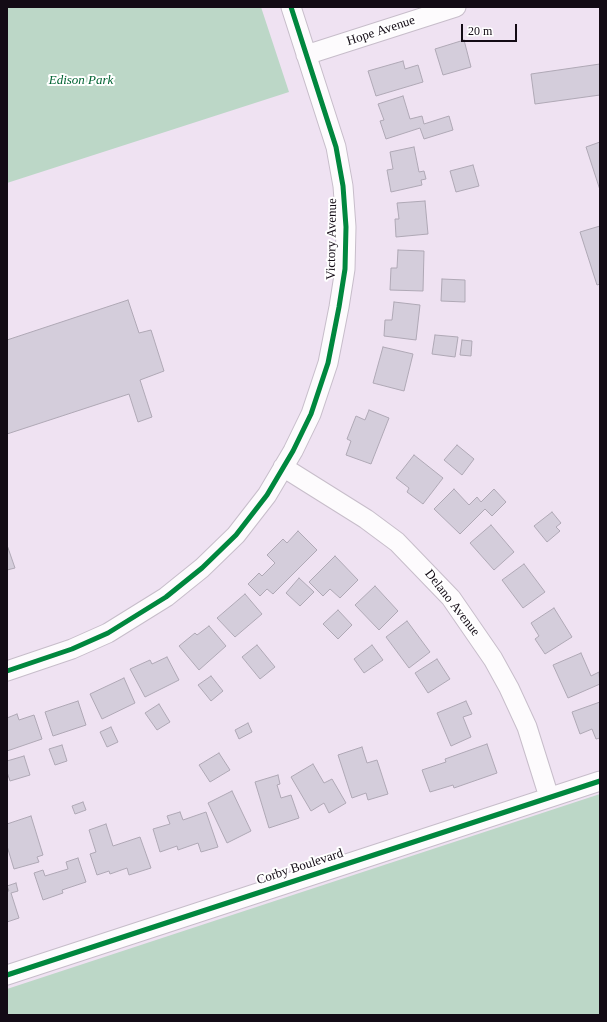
<!DOCTYPE html>
<html>
<head>
<meta charset="utf-8">
<style>
	body { margin:0 }
	#map { position:relative; width:607px; height:1022px; overflow:hidden; background:#efe2f2; font-family:Georgia,serif }
	canvas { display:block }
	.frame { position:absolute; inset:0; border:8px solid #130b15; pointer-events:none }
	.scale { position:absolute; left:461px; top:24px; width:56px; height:18px; box-sizing:border-box; border:2px solid #130b15; border-top:0; padding-left:5px; font-size:12px; line-height:14px; white-space:nowrap; color:#130b15; -webkit-text-stroke:3px #fff; paint-order:stroke }
</style>
</head>
<body>
<div id="map">
<canvas width="607" height="1022"></canvas>
<div class="frame"></div>
<div class="scale">20 m</div>
</div>
<script>
const g = document.querySelector('canvas').getContext('2d');
g.lineJoin = 'round';
function fillPath(path, color) { g.fillStyle = color; g.fill(path, 'evenodd'); }
const poly = rows => new Path2D(rows.map(r => 'M' + r).join(''));
function stroke(path, color, width, dash) { g.strokeStyle = color; g.lineWidth = width; g.lineCap = dash ? 'butt' : 'round'; g.setLineDash(dash || []); g.stroke(path); }
function drawText(font, color, halo, rows, align = 'center') {
  g.font = font + ' Georgia,serif'; g.lineWidth = 4; g.setLineDash([]); g.textBaseline = 'middle'; g.strokeStyle = halo; g.fillStyle = color; for (const [text, x, y, turn = 0] of rows) {
    g.save(); g.translate(x, y); g.rotate((+turn || 0) * Math.PI / 180); g.textAlign = isNaN(turn) ? turn : align; if (halo) g.strokeText(text, 0, 0); g.fillText(text, 0, 0); g.restore();
  }
}
const green = poly([
	[7,7,261,7,289,92,7,183],
	[600,794,600,1015,7,1015,7,989]
]);
const building = poly([
	[464,40,471,67,443,75,435,49,464,40],
	[403,61,405,69,418,65,423,82,376,96,368,71,403,61],
	[600,64,600,95,535,104,531,74,600,64],
	[403,96,410,119,422,116,424,124,449,116,453,130,424,139,420,128,386,139,380,121,384,120,378,104,403,96],
	[600,142,600,190,586,147,600,142],
	[414,147,419,172,424,171,426,179,421,180,422,185,391,192,387,170,393,169,390,152,414,147],
	[473,165,479,186,456,192,450,171,473,165],
	[425,201,428,234,396,237,395,219,399,219,397,203,425,201],
	[600,226,600,284,597,285,580,232,600,226],
	[398,250,424,251,423,291,390,290,391,268,397,268,398,250],
	[442,279,465,280,465,302,441,301,442,279],
	[128,300,139,333,151,330,164,371,140,380,152,417,138,422,129,394,7,434,7,340,128,300],
	[394,302,420,305,416,340,384,336,385,320,392,320,394,302],
	[435,335,458,337,455,357,432,354,435,335],
	[462,340,472,341,471,356,460,355,462,340],
	[383,347,413,354,404,391,373,383,383,347],
	[369,410,389,418,371,464,346,455,351,441,347,439,356,416,365,420,369,410],
	[457,445,474,459,462,475,444,460,457,445],
	[414,455,443,478,423,504,407,492,409,488,396,478,414,455],
	[454,489,469,505,477,497,481,502,494,489,506,502,492,516,485,509,460,534,434,509,454,489],
	[552,512,561,523,556,527,560,531,547,542,534,526,552,512],
	[491,525,514,552,494,570,470,543,491,525],
	[298,531,317,550,273,594,267,589,260,596,248,584,259,573,262,576,275,563,267,555,283,539,287,543,298,531],
	[7,545,15,568,7,570,7,545],
	[335,556,358,580,340,598,330,589,323,596,309,582,335,556],
	[524,564,545,592,523,608,502,580,524,564],
	[299,578,314,592,300,606,286,593,299,578],
	[375,586,398,611,379,630,355,605,375,586],
	[245,594,262,614,235,637,217,618,245,594],
	[554,608,572,637,545,654,535,639,539,636,531,623,554,608],
	[338,610,352,625,338,639,323,624,338,610],
	[407,621,430,652,409,668,386,637,407,621],
	[209,626,226,646,199,670,179,646,195,633,197,635,209,626],
	[257,645,275,667,260,679,242,657,257,645],
	[372,645,383,660,364,673,354,659,372,645],
	[581,653,591,676,599,672,600,684,568,698,553,665,581,653],
	[167,657,179,680,145,697,130,669,150,660,152,664,167,657],
	[437,659,450,679,428,693,415,673,437,659],
	[211,676,223,691,211,701,198,685,211,676],
	[124,678,135,703,102,719,90,694,124,678],
	[78,701,86,725,53,736,45,712,78,701],
	[466,701,472,714,463,717,471,737,451,746,437,713,466,701],
	[600,702,600,738,596,739,592,729,580,734,572,712,600,702],
	[159,704,170,722,157,730,145,713,159,704],
	[17,714,19,720,34,715,42,739,7,751,7,718,17,714],
	[248,723,252,732,239,739,235,730,248,723],
	[111,727,118,742,107,747,100,732,111,727],
	[487,744,497,773,454,788,453,785,430,792,422,770,446,762,445,759,487,744],
	[62,745,67,761,55,765,49,749,62,745],
	[362,747,367,763,377,760,388,794,368,800,366,793,352,798,338,755,362,747],
	[219,753,230,770,210,782,199,765,219,753],
	[24,756,30,775,10,781,7,772,7,761,24,756],
	[313,764,324,783,332,779,346,803,329,813,324,803,311,811,291,777,313,764],
	[278,775,280,784,277,785,281,798,291,795,299,818,269,828,255,782,278,775],
	[232,791,251,831,227,843,208,803,232,791],
	[83,802,86,810,75,814,72,806,83,802],
	[180,812,183,820,206,812,218,847,201,852,198,843,178,850,177,846,160,852,153,829,170,824,167,816,180,812],
	[31,816,43,855,37,857,39,862,14,869,7,846,7,824,31,816],
	[106,824,113,846,140,837,151,868,129,875,127,868,110,874,109,871,97,875,90,854,96,852,89,830,106,824],
	[78,858,86,882,62,890,63,893,43,900,34,873,43,870,45,876,68,869,66,862,78,858],
	[16,883,18,891,11,893,19,918,7,922,7,891,9,891,7,886,16,883]
]);
const minor = poly([
	[306,55,456,7],
	[283,467,366,519,397,542,451,598,493,659,509,688,527,727,549,797],
	[7,671,72,649,108,633,166,597,202,568,236,535,267,495,293,451,311,414,328,363,339,307,345,269,346,227,343,186,336,147,291,7],
	[7,975,600,781]
]);
const cycleway = poly([
	[7,671,72,649,108,633,166,597,202,568,236,535,267,495,293,451,311,414,328,363,339,307,345,269,346,227,343,186,336,147,291,7],
	[7,975,600,781]
]);
const streetNames = [
	["Hope Avenue",381,31,-18],
	["Victory Avenue",332,239,-89],
	["Delano Avenue",452,603,52],
	["Corby Boulevard",300,867,-18]
];
const parkNames = [
	["Edison Park",81,81]
];
fillPath(green, '#bcd7c7');
fillPath(building, '#d4cddb');
stroke(building, '#afa8b5', 1);
stroke(minor, '#c7bdca', 21);
stroke(minor, '#fdfbfd', 19);
stroke(cycleway, '#00873e', 5);
drawText('13px', '#130b15', '#fff', streetNames);
drawText('italic 13px', '#006332', '#fff', parkNames);
</script>
</body>
</html>
